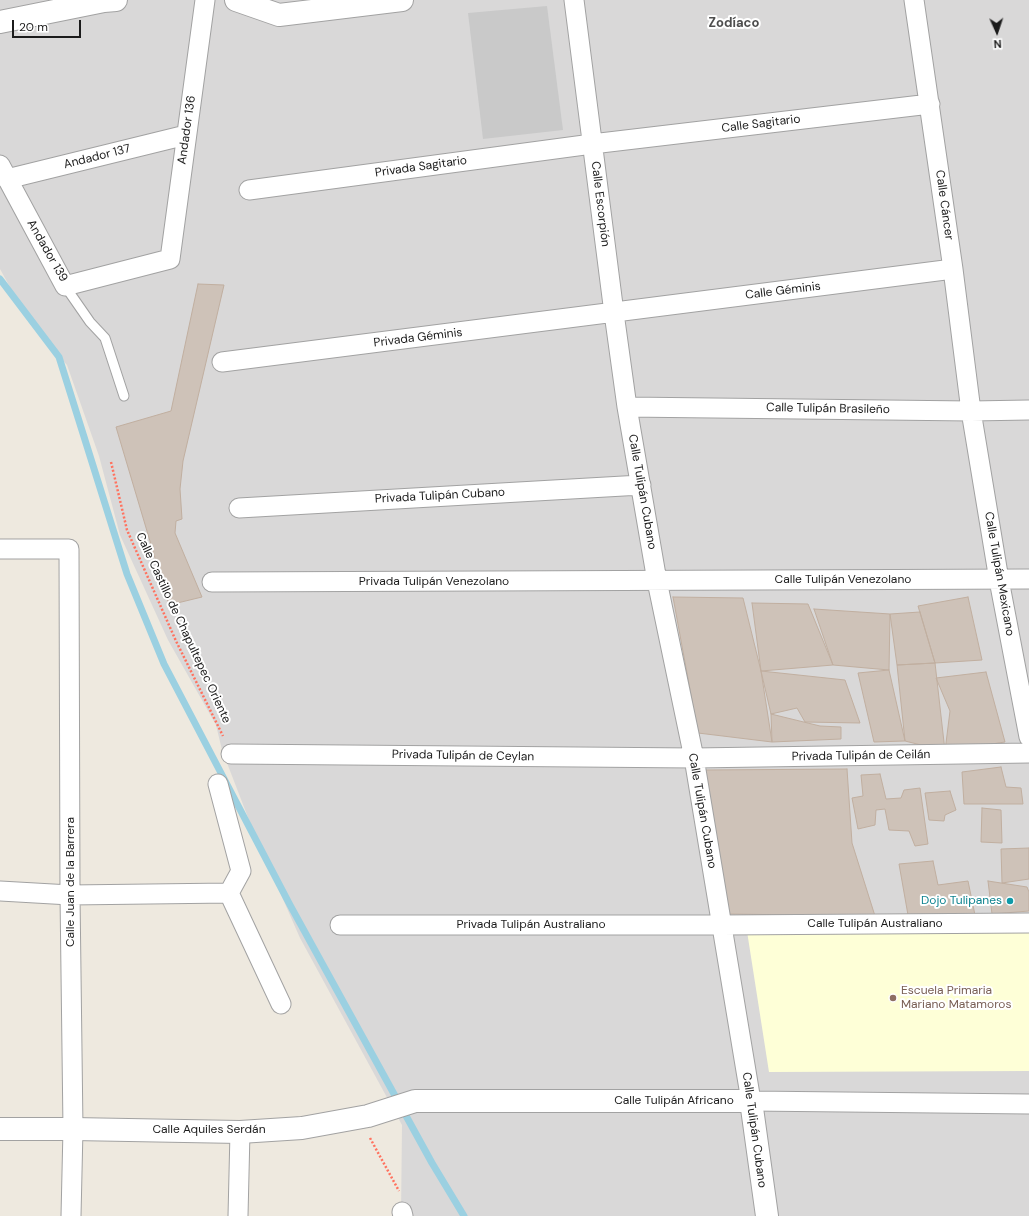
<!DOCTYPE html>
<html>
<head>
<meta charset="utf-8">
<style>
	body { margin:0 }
	#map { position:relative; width:1029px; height:1216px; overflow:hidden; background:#eee9df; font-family:"DM Sans",sans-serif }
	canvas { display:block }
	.north { position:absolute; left:977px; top:12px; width:40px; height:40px; -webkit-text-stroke:3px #fff; paint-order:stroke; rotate:177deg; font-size:11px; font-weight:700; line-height:16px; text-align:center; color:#1b1b1b }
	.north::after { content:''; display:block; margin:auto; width:14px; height:18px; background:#1b1b1b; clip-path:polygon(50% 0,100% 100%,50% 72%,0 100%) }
	.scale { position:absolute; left:12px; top:20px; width:69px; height:18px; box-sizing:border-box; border:2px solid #1b1b1b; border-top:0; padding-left:5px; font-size:12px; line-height:14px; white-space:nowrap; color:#1b1b1b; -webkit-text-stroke:3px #fff; paint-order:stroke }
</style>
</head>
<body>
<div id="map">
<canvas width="1029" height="1216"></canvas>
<div class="north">N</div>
<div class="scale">20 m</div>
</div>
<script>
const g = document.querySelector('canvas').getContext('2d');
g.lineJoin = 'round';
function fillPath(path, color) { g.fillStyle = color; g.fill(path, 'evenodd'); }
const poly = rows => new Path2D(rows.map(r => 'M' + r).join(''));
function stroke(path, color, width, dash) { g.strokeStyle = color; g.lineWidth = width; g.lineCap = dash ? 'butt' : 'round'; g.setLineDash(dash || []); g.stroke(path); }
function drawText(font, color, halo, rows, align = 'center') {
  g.font = font + ' "DM Sans",sans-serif'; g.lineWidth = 4; g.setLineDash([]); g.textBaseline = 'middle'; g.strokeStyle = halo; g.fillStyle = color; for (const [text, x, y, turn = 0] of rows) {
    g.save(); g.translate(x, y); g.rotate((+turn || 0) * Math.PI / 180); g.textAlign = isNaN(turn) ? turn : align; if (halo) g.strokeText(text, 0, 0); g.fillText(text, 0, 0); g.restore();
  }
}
const residential = poly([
	[0,0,1029,0,1029,1216,401,1216,402,1125,300,938,254,833,222,750,216,725,168,640,120,535,99,456,67,365,31,325,0,269]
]);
const education = poly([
	[746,925,1029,925,1029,1071,769,1072]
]);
const religious = poly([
	[547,6,563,130,483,139,468,13]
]);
const stream = poly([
	[0,279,59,357,127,574,164,664,290,905,432,1163,464,1216]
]);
const building = poly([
	[198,284,224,285,183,461,180,489,182,519,176,521,175,533,202,597,169,605,116,427,171,411,198,284],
	[673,597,743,598,761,671,772,742,698,733,673,597],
	[968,597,982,660,935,663,918,606,968,597],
	[752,603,808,604,833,665,761,671,752,603],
	[814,609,890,614,889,670,833,665,814,609],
	[920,612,935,663,897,665,890,614,920,612],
	[935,663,945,751,905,741,897,665,935,663],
	[889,670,905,741,874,742,858,673,889,670],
	[761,671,845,680,860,723,805,722,797,708,771,714,761,671],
	[986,672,1005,742,945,751,950,711,936,678,986,672],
	[771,714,820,726,841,727,841,739,772,742,771,714],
	[1001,767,1006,787,1021,788,1023,804,964,804,962,772,1001,767],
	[847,769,852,843,875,916,725,914,705,770,847,769],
	[880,774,886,799,901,798,904,790,920,788,928,844,915,846,909,831,889,830,885,809,876,810,875,825,858,829,852,798,863,796,861,775,880,774],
	[950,791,956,810,945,815,944,821,929,820,925,793,950,791],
	[982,808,1001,810,1002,843,981,842,982,808],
	[1029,848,1029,879,1002,883,1001,849,1029,848],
	[933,861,938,885,968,881,975,915,908,915,899,864,933,861],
	[988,881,1027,887,1029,892,1029,911,992,914,988,881]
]);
const path = poly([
	[111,462,127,530,176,641,223,736],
	[370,1138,399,1191]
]);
const service = poly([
	[65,286,90,322,105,338,124,396]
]);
const minor = poly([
	[574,0,614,313,627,407,657,581,694,758,751,1101,1029,1104],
	[914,0,953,269,971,411,999,580,1029,737],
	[0,165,65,286,170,259,205,0],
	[7,179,186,135],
	[249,190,592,144,930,104],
	[222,362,953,269],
	[627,407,971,411,1029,410],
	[239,508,641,485],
	[0,549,69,549,70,895,73,1129,71,1216],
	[212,582,1029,579],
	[231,754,694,758,1029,753],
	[218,784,241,871,229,893],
	[0,891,70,895,229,893],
	[229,893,281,1004],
	[340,925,722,925,1029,923],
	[402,1212,403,1216],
	[238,1216,240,1132]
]);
const tertiary = poly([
	[236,0,279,15,402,0],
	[0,22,104,1,116,0],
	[0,1129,73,1129,240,1132,302,1128,368,1116,415,1101,751,1101,767,1216]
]);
const markers = [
	[1010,901,4,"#0f9aa8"],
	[893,998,4,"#8d6e63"]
];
const streetNames = [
	["Calle Sagitario",761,124,-7],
	["Andador 136",187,130,-82],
	["Andador 137",97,157,-14],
	["Privada Sagitario",421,167,-8],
	["Calle Escorpión",600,204,83],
	["Calle Cáncer",944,205,82],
	["Andador 139",47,251,60],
	["Calle Géminis",783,291,-7],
	["Privada Géminis",418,338,-7],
	["Calle Tulipán Brasileño",828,409,1],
	["Calle Tulipán Cubano",642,492,80],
	["Privada Tulipán Cubano",440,496,-3],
	["Calle Tulipán Mexicano",999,574,80],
	["Calle Tulipán Venezolano",843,580],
	["Privada Tulipán Venezolano",434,582],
	["Calle Castillo de Chapultepec Oriente",183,628,65],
	["Privada Tulipán de Ceylan",463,756,1],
	["Privada Tulipán de Ceilán",861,756,-1],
	["Calle Tulipán Cubano",702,811,80],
	["Calle Juan de la Barrera",71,882,-90],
	["Calle Tulipán Australiano",875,924],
	["Privada Tulipán Australiano",531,925],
	["Calle Tulipán Africano",674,1101],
	["Calle Aquiles Serdán",209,1130],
	["Calle Tulipán Cubano",754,1130,82]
];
const cultureNames = [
	["Dojo Tulipanes",1002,901]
];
const educationNames = [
	["Escuela Primaria",901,991],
	["Mariano Matamoros",901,1005]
];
const neighbourhoodNames = [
	["Zodíaco",734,24]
];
fillPath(residential, '#d9d8d8');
fillPath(education, '#feffd7');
fillPath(religious, '#c9c9c9');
stroke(stream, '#9bd0e1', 7);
fillPath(building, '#cec2b8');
stroke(building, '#c1afa0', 1);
stroke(service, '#a2a2a2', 11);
stroke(minor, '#a2a2a2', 21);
stroke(tertiary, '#a2a2a2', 24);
stroke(path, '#ff725f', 2.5, [2, 2]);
stroke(service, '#fff', 9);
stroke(minor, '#fff', 19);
stroke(tertiary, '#fff', 22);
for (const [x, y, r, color] of markers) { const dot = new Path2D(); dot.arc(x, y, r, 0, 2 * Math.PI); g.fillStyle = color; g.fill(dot); stroke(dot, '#fff', 1.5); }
drawText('12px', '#1b1b1b', '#fff', streetNames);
drawText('12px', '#0d838f', '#fff', cultureNames, 'right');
drawText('12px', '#785e54', '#fff', educationNames, 'left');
drawText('bold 13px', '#4e4e4e', '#fff', neighbourhoodNames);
</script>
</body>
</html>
